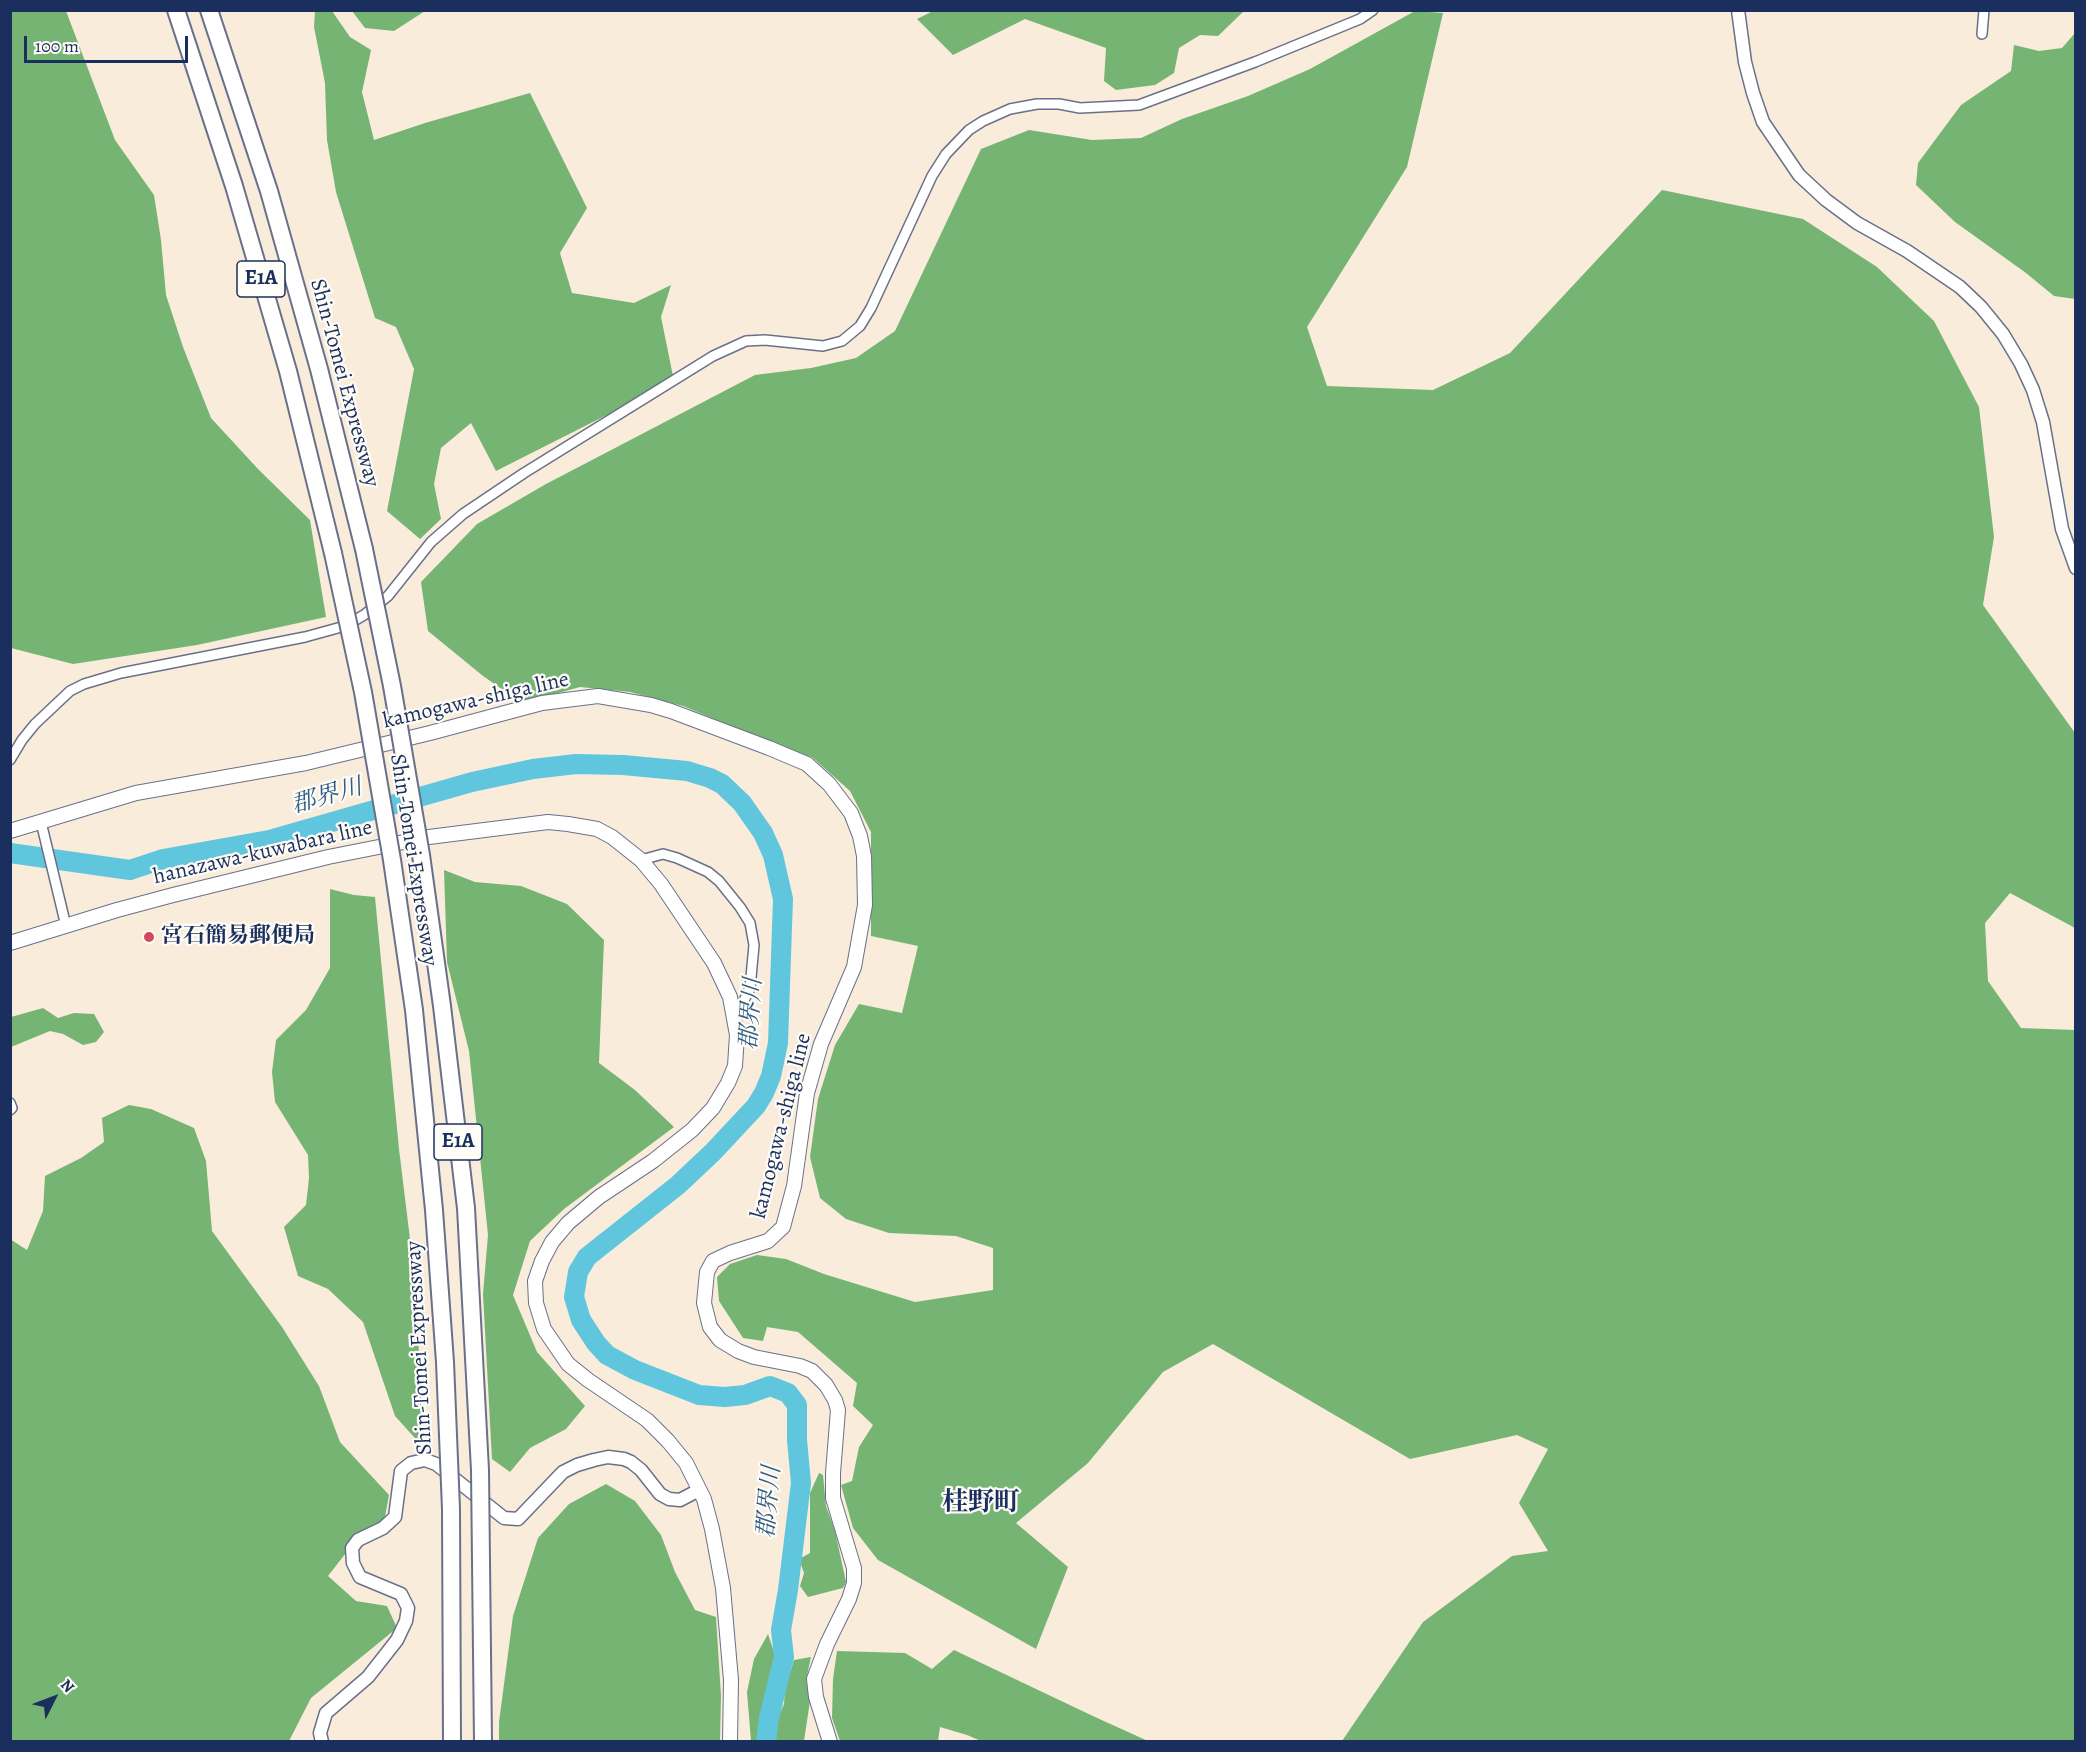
<!DOCTYPE html>
<html>
<head>
<meta charset="utf-8">
<style>
	body { margin:0 }
	#map { position:relative; width:2086px; height:1752px; overflow:hidden; background:#f9ecdb; font-family:Alegreya,serif }
	canvas { display:block }
	.frame { position:absolute; inset:0; border:12px solid #1b2f5e; pointer-events:none }
	.north { position:absolute; left:24px; top:1668px; width:60px; height:60px; -webkit-text-stroke:4px #fdfcf7; paint-order:stroke; rotate:48deg; font-size:16px; font-weight:700; line-height:24px; text-align:center; color:#1b2f5e }
	.north::after { content:''; display:block; margin:auto; width:21px; height:27px; background:#1b2f5e; clip-path:polygon(50% 0,100% 100%,50% 72%,0 100%) }
	.scale { position:absolute; left:24px; top:36px; width:164px; height:27px; box-sizing:border-box; border:3px solid #1b2f5e; border-top:0; padding-left:8px; font-size:18px; line-height:21px; white-space:nowrap; color:#1b2f5e; -webkit-text-stroke:4px #fdfcf7; paint-order:stroke }
</style>
</head>
<body>
<div id="map">
<canvas width="2086" height="1752"></canvas>
<div class="frame"></div>
<div class="north">N</div>
<div class="scale">100 m</div>
</div>
<script>
const g = document.querySelector('canvas').getContext('2d');
g.lineJoin = 'round';
function fillPath(path, color) { g.fillStyle = color; g.fill(path, 'evenodd'); }
const poly = rows => new Path2D(rows.map(r => 'M' + r).join(''));
function stroke(path, color, width, dash) { g.strokeStyle = color; g.lineWidth = width; g.lineCap = dash ? 'butt' : 'round'; g.setLineDash(dash || []); g.stroke(path); }
function drawText(font, color, halo, rows, align = 'center') {
  g.font = font + ' Alegreya,"Noto Serif JP",serif'; g.lineWidth = 4.5; g.setLineDash([]); g.textBaseline = 'middle'; g.strokeStyle = halo; g.fillStyle = color; for (const [text, x, y, turn = 0] of rows) {
    g.save(); g.translate(x, y); g.rotate((+turn || 0) * Math.PI / 180); g.textAlign = isNaN(turn) ? turn : align; if (halo) g.strokeText(text, 0, 0); g.fillText(text, 0, 0); g.restore();
  }
}
const forest = poly([
	[10,11,66,11,115,140,154,195,161,240,166,295,183,347,211,418,258,469,310,520,326,617,197,645,73,664,11,648],
	[315,11,332,11,350,37,371,50,362,92,374,140,425,123,530,93,587,208,560,253,572,293,634,303,671,285,661,317,674,381,496,471,471,423,441,448,434,484,441,519,420,539,387,511,414,369,396,327,375,318,336,192,327,140,325,83,314,27],
	[352,11,425,11,394,31,365,28],
	[933,11,933,10,1244,11,1218,36,1200,35,1179,48,1174,73,1155,85,1116,90,1104,81,1106,48,1025,19,953,55,917,19],
	[1415,11,1443,13,1407,167,1307,327,1327,386,1433,390,1510,353,1662,190,1803,219,1877,267,1934,321,1979,407,1994,537,1983,605,2075,733,2075,928,2010,893,1985,923,1988,981,2021,1028,2075,1030,2075,1741,1342,1741,1423,1622,1512,1556,1548,1551,1519,1503,1548,1449,1517,1435,1410,1459,1213,1344,1163,1372,1088,1463,1016,1523,1068,1567,1036,1649,878,1560,853,1528,841,1485,852,1481,859,1447,873,1425,853,1406,857,1383,798,1332,767,1327,763,1341,743,1338,719,1301,717,1277,730,1264,757,1255,786,1259,824,1274,915,1302,993,1290,993,1248,956,1236,889,1233,846,1219,820,1198,810,1157,818,1099,835,1045,859,1004,902,1013,918,946,871,936,871,832,850,791,813,758,755,736,683,706,630,692,580,687,522,703,483,676,428,631,421,582,477,524,546,484,755,375,811,368,856,358,895,331,981,149,1029,130,1092,140,1141,138,1182,119,1248,96,1310,69],
	[2075,33,2075,299,2054,296,2026,273,1955,222,1916,185,1918,163,1961,105,2011,71,2014,45,2039,51,2062,48],
	[444,870,475,882,521,886,567,904,604,940,599,1063,635,1090,674,1127,564,1209,530,1241,513,1295,537,1352,585,1406,566,1429,530,1448,510,1472,492,1459,483,1294,488,1235,469,1051,447,962],
	[330,889,354,895,375,897,399,1149,416,1288,423,1447,395,1416,363,1322,328,1289,298,1276,284,1227,306,1205,309,1178,308,1155,275,1102,272,1072,276,1040,306,1010,330,968],
	[43,1008,58,1018,74,1013,94,1014,104,1032,96,1042,83,1045,63,1034,50,1031,11,1047,11,1017],
	[129,1105,151,1109,194,1128,206,1161,212,1231,282,1327,319,1386,340,1442,389,1495,383,1528,349,1549,328,1576,356,1601,387,1606,397,1628,311,1698,289,1741,11,1741,10,1239,27,1250,43,1211,45,1176,81,1158,104,1142,102,1118],
	[819,1473,823,1475,826,1506,835,1531,846,1582,843,1588,808,1597,800,1586,804,1573,799,1559,810,1553,810,1493],
	[606,1484,635,1501,661,1535,675,1572,695,1610,716,1617,721,1696,720,1741,499,1741,499,1722,513,1616,538,1538,569,1504],
	[768,1634,775,1655,758,1741,751,1741,747,1692,754,1659],
	[954,1650,1095,1717,1148,1741,981,1741,967,1735,940,1727,938,1741,840,1741,832,1718,833,1679,837,1651,905,1653,932,1669],
	[811,1657,806,1680,810,1701,804,1741,771,1741,771,1733,784,1704,785,1689,794,1660]
]);
const river = poly([
	[10,853,130,870,163,859,269,840,472,782,533,769,576,764,623,765,687,771,710,778,722,784,742,803,763,833,773,855,783,899,778,1043,771,1076,764,1093,756,1106,713,1152,678,1185,587,1257,578,1272,574,1297,581,1320,596,1343,607,1355,635,1370,699,1395,725,1397,745,1395,770,1386,788,1393,797,1405,797,1440,801,1483,788,1590,781,1630,784,1657,769,1718,766,1742]
]);
const minor = poly([
	[1982,34,1984,10],
	[10,760,22,740,35,724,70,691,84,684,121,673,305,637,345,626,364,615,388,596,431,542,463,514,524,473,713,356,746,341,765,340,823,346,842,341,860,326,871,308,932,176,946,154,969,130,983,121,1010,109,1037,104,1059,104,1080,108,1139,105,1255,62,1360,19,1373,10],
	[41,822,66,926],
	[641,860,663,854,677,858,708,872,719,881,740,907,750,923,754,945,750,988,735,1020],
	[10,1103,12,1108,10,1110]
]);
const tertiary = poly([
	[1738,10,1745,62,1753,93,1763,122,1799,175,1826,200,1857,223,1907,251,1960,287,1981,307,2003,334,2021,364,2033,390,2043,422,2062,529,2076,568],
	[322,1742,320,1733,326,1713,368,1677,397,1640,406,1621,408,1608,401,1594,360,1577,353,1563,352,1548,358,1540,383,1528,395,1517,401,1471,411,1463,425,1460,436,1464,504,1518,518,1519,563,1472,577,1465,594,1460,608,1457,624,1459,631,1462,641,1470,660,1494,669,1499,680,1500,699,1490]
]);
const secondary = poly([
	[10,831,136,793,306,763,430,733,542,703,598,696,651,705,671,711,769,748,807,764,829,784,851,813,860,836,864,856,865,905,854,967,821,1044,807,1093,794,1186,783,1227,768,1241,730,1253,713,1261,707,1272,704,1303,710,1327,720,1340,738,1351,754,1357,800,1366,812,1371,826,1385,835,1400,838,1410,833,1473,833,1498,854,1568,854,1583,849,1599,827,1644,814,1679,816,1697,830,1742],
	[10,943,117,910,173,895,328,857,429,837,548,822,568,824,597,829,612,837,641,860,661,884,714,963,730,997,737,1035,735,1066,728,1083,713,1108,692,1130,653,1161,599,1197,568,1223,552,1242,542,1261,535,1281,536,1303,544,1329,568,1364,588,1380,647,1420,668,1441,686,1463,704,1499,712,1529,723,1588,731,1680,730,1742]
]);
const motorway = poly([
	[176,10,234,186,288,371,333,553],
	[209,10,269,191,319,369,364,549]
]);
const motorwayBridge = poly([
	[364,549,392,686,421,855,442,1006,466,1208,480,1470,483,1742],
	[333,553,363,692,392,860,414,1010,434,1210,445,1362,451,1509,452,1742]
]);
const markers = [
	[149,937,6,"#d1495b"]
];
const shields = [
	[261,279,48],
	[458,1142,48]
];
const shieldNames = [
	["E1A",261,279],
	["E1A",458,1142]
];
const streetNames = [
	["Shin-Tomei Expressway",344,383,75],
	["kamogawa-shiga line",476,701,-13],
	["hanazawa-kuwabara line",263,853,-13],
	["Shin-Tomei Expressway",413,860,81],
	["kamogawa-shiga line",782,1126,-76],
	["Shin-Tomei Expressway",420,1348,-93]
];
const poiNames = [
	["宮石簡易郵便局",161,937]
];
const waterNames = [
	["郡界川",327,797,-16],
	["郡界川",752,1014,-86],
	["郡界川",770,1502,-85]
];
const quarterNames = [
	["桂野町",981,1504]
];
fillPath(forest, '#76b474');
stroke(river, '#60c6dd', 20);
stroke(minor, '#69718a', 12);
stroke(tertiary, '#69718a', 15);
stroke(secondary, '#69718a', 16);
stroke(motorway, '#69718a', 20);
stroke(minor, '#fff', 9);
stroke(tertiary, '#fff', 12);
stroke(secondary, '#fff', 14);
stroke(motorway, '#fff', 16);
stroke(motorwayBridge, '#69718a', 20, []);
stroke(motorwayBridge, '#fff', 16);
for (const [x, y, r, color] of markers) { const dot = new Path2D(); dot.arc(x, y, r, 0, 2 * Math.PI); g.fillStyle = color; g.fill(dot); stroke(dot, '#fdfcf7', 2); }
for (const [x, y, w] of shields) { const box = new Path2D(); box.roundRect(x - w / 2, y - 18, w, 36, 4.5); g.fillStyle = '#fdfcf7'; g.fill(box); stroke(box, '#1b2f5e', 1.5); }
drawText('bold 21px', '#1b2f5e', null, shieldNames);
drawText('22px', '#1b2f5e', '#fdfcf7', streetNames);
drawText('bold 22px', '#1b2f5e', '#fdfcf7', poiNames, 'left');
drawText('italic 24px', '#305c84', '#fdfcf7', waterNames);
drawText('bold 26px', '#1b2f5e', '#fdfcf7', quarterNames);
</script>
</body>
</html>
